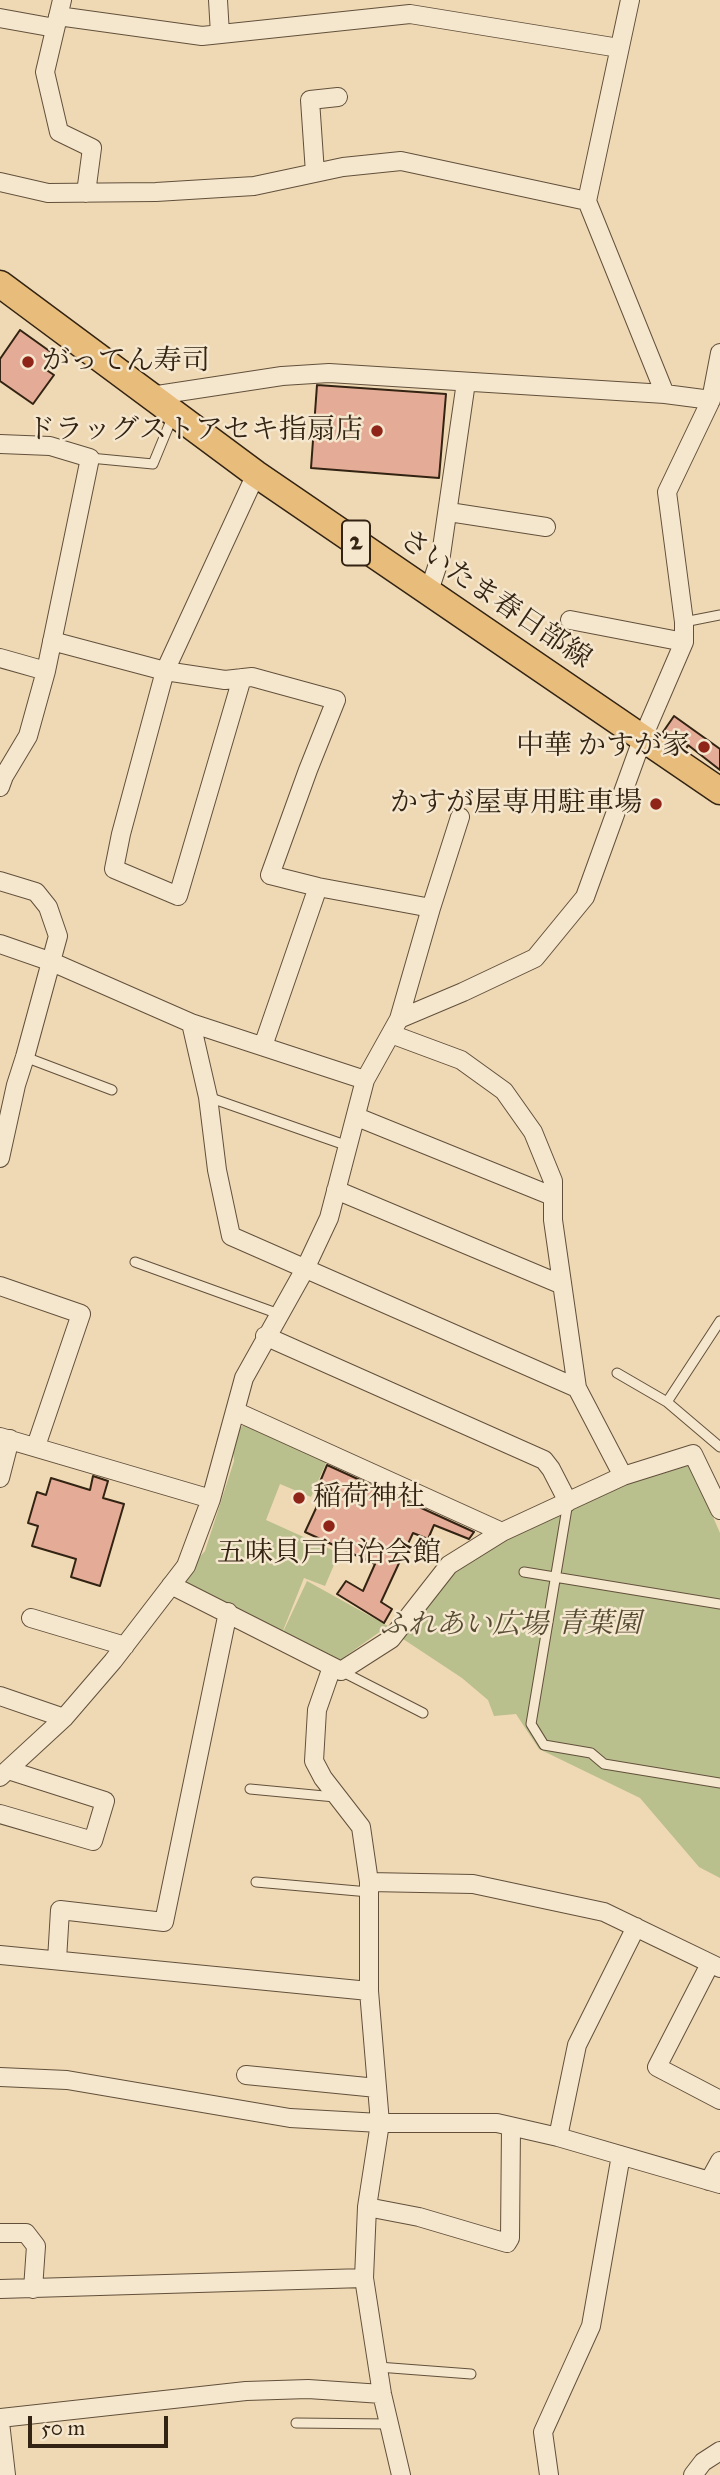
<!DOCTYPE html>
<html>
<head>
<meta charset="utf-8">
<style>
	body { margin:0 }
	#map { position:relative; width:720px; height:2475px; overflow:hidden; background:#efd9b4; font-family:"IM FELL Great Primer",serif }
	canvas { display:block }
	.scale { position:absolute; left:28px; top:2416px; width:140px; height:32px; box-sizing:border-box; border:4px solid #332313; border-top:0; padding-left:9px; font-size:21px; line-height:24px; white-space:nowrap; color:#332313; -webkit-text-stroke:5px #f5e6ce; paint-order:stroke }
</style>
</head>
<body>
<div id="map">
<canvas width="720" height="2475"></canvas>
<div class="scale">50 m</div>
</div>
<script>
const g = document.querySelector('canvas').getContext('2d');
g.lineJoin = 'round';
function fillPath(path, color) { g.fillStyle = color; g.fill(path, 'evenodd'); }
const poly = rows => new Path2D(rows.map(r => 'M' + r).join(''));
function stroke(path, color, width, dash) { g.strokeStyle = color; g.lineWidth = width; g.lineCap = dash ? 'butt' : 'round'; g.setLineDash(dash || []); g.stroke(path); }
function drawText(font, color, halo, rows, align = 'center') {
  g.font = font + ' "IM FELL Great Primer","Noto Serif JP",serif'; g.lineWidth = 5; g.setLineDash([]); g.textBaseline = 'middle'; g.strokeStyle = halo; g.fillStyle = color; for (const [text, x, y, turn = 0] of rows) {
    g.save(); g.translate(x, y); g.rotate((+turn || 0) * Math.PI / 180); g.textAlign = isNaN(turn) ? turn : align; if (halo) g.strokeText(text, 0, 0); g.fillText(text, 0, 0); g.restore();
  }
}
const green = poly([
	[246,1423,327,1461,311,1497,280,1484,266,1520,339,1553,325,1586,304,1578,282,1633,179,1580,205,1551,234,1461,233,1450,239,1429],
	[689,1462,720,1533,720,1878,699,1867,640,1798,539,1749,516,1714,494,1716,488,1700,462,1678,394,1633,453,1571,504,1538,595,1495],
	[307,1581,388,1626,340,1660,283,1632]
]);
const building = poly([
	[20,330,55,355,45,369,54,375,33,404,0,381,0,359,20,330],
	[317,385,446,394,439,478,311,468,317,385],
	[674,716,720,749,720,770,688,745,686,749,663,732,674,716],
	[327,1465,474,1532,469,1539,434,1525,428,1539,413,1533,381,1602,392,1609,384,1623,337,1594,346,1581,363,1591,375,1564,305,1532,324,1491,317,1489,327,1465],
	[93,1476,108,1481,103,1498,124,1504,100,1586,71,1577,76,1559,32,1546,38,1526,28,1523,37,1492,46,1495,51,1478,90,1490,93,1476]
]);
const lane = poly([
	[90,458,153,464,172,418],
	[684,622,720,615],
	[25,1057,112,1090],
	[208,1097,348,1146],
	[135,1262,279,1314],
	[617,1373,667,1402,720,1447],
	[667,1402,720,1321],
	[568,1502,531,1724,544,1745,591,1753,604,1764,720,1783],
	[524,1572,720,1604],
	[341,1671,423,1713],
	[250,1789,335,1797],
	[256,1882,369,1892],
	[378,2367,471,2374],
	[296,2423,389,2424]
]);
const street = poly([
	[62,0,45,72,59,132,92,148,86,193],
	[218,0,220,34],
	[630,0,587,201,665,394],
	[58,16,202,36,410,14,619,48],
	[0,18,55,28],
	[315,173,310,100,338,97],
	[0,182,48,193,156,192,254,186,343,167,401,161,587,201],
	[151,396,282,376,329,373,665,394,711,400],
	[0,444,50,446,90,458,46,671,28,736,4,776,0,787],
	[449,512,546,527],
	[428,594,441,555,466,382],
	[570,620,684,642],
	[52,641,165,671,225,680,252,677,336,700,308,770,270,875,318,887,431,908,399,1019],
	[0,658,46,671],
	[242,678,178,896,114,869,121,834,165,671,256,474],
	[0,881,36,892,48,907,58,936,25,1057,16,1085,0,1158],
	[431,908,460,817],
	[0,944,52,962,191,1023,365,1080],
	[191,1023,208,1097,217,1170,231,1236,577,1388],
	[263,1046,318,887],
	[357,1117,552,1196],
	[336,1190,560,1284],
	[0,1286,81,1314,36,1446],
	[265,1336,544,1460,551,1469,568,1502],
	[235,1411,502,1532],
	[0,1437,211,1499],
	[623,1476,693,1454,720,1510],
	[0,1478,10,1439],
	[171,1585,341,1671,391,1639,449,1565,502,1532,623,1476,577,1388,553,1220,553,1181,533,1132,504,1091,461,1060,391,1034],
	[31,1618,125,1646],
	[332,1667,317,1710,314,1761,323,1778,361,1827,369,1882,369,1991,380,2123,367,2207,364,2278,382,2394,401,2475],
	[0,1696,64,1718],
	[0,1777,64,1718,113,1661,186,1566,211,1499,244,1378,305,1269,329,1218,365,1080,399,1019,463,992,535,958,585,897,643,737,684,642,684,622,667,492,711,400,720,353],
	[0,1814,93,1841,105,1801,8,1770],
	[369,1882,473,1884,604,1912,720,1968],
	[0,1955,369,1991],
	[57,1960,60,1910,164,1922,228,1612],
	[710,1964,657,2067,720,2100],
	[246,2075,377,2088],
	[0,2077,67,2080,290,2118,380,2123,497,2123,558,2137,720,2184],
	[558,2137,577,2045,636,1927],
	[709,2181,720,2161],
	[367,2207,419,2217,507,2243,510,2238,511,2127],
	[0,2233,26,2233,36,2246,33,2289],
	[0,2289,364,2278],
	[0,2418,246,2391,308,2389,382,2394],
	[0,2422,6,2475],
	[549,2475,543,2432,591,2326,621,2155],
	[693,2475,703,2462,720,2451]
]);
const primary = poly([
	[0,284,256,474,720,791]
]);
const markers = [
	[28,362,7,"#8f2418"],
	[377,431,7,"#8f2418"],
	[704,747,7,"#8f2418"],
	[656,804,7,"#8f2418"],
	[299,1498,7,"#8f2418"],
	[329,1526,7,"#8f2418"]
];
const shields = [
	[356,543,28]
];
const shieldNames = [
	["2",356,543]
];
const poiNames = [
	["がってん寿司",42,362,"left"],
	["ドラッグストアセキ指扇店",363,431],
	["中華 かすが家",690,747],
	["かすが屋専用駐車場",642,804],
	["稲荷神社",313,1498,"left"],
	["五味貝戸自治会館",329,1554,"center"]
];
const streetNames = [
	["さいたま春日部線",495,600,34]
];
const parkNames = [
	["青葉園",599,1625],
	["ふれあい広場",464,1626]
];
fillPath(green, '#b9bf8d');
fillPath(building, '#e4ac96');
stroke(building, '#332313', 2);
stroke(lane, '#62503b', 11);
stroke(street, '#62503b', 20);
stroke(primary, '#332313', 29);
stroke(lane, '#f5e6ce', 9);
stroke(street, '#f5e6ce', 18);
stroke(primary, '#e8bc7a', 26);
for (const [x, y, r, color] of markers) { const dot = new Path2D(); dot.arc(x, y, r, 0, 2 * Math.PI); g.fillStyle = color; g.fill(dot); stroke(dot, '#f5e6ce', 2.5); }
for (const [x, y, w] of shields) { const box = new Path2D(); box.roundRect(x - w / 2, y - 22.5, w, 45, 5); g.fillStyle = '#f5e6ce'; g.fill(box); stroke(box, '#332313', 2); }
drawText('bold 26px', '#332313', null, shieldNames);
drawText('28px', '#332313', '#f5e6ce', poiNames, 'right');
drawText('28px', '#332313', '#f5e6ce', streetNames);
drawText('italic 28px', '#544a32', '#f5e6ce', parkNames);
</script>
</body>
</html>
